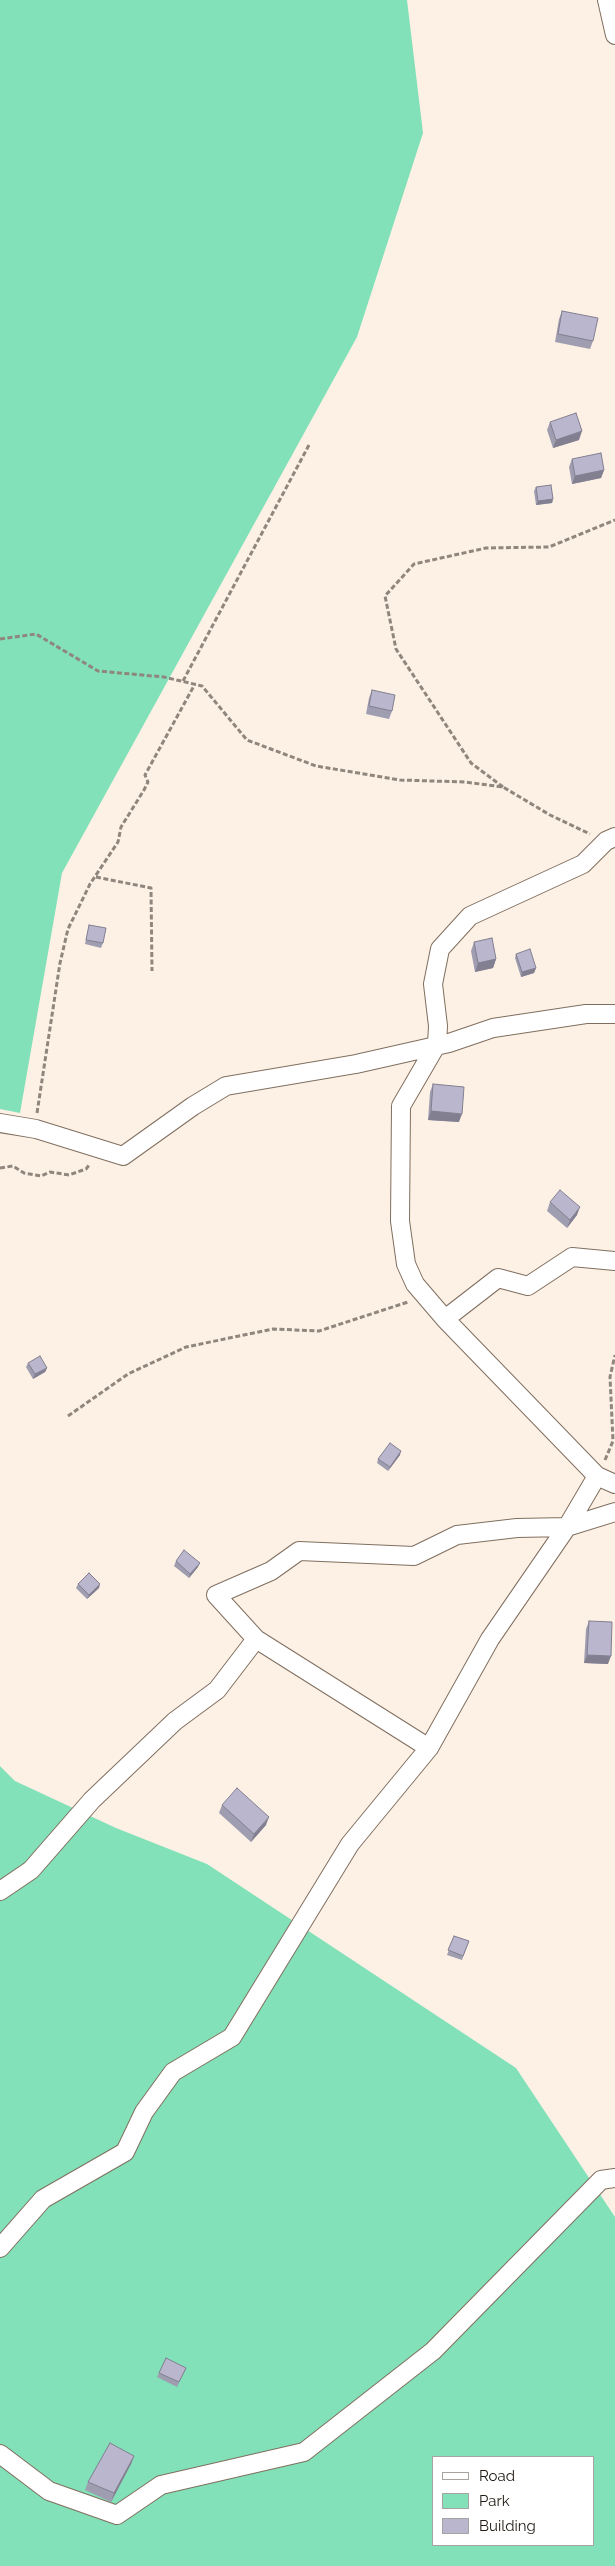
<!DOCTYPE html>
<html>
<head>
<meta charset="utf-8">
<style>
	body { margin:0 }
	#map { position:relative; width:615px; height:2566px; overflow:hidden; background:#fdf1e6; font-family:Raleway,sans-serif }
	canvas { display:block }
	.legend { position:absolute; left:432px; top:2456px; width:162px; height:90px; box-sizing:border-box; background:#fff; border:1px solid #a6a3a1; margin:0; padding:6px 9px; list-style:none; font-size:15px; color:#201a13 }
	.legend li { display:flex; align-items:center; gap:10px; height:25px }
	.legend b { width:25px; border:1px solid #a6a3a1 }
</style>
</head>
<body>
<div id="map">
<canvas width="615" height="2566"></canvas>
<ul class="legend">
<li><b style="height:6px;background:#fff"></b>Road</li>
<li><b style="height:14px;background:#82e1b8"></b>Park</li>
<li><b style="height:14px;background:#b9b6cd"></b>Building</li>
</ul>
</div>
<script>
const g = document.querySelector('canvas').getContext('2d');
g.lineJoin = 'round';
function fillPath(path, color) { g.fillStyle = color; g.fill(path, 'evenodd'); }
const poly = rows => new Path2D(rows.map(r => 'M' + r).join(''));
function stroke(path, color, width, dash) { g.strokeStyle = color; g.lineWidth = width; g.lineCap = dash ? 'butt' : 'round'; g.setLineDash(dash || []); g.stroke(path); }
const green = poly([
	[0,0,407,0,423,133,357,337,62,873,20,1113,0,1109],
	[0,1766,15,1781,116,1828,207,1864,516,2068,615,2217,615,2566,0,2566],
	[434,2457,594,2457,594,2545,434,2545]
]);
const path = poly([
	[0,639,36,634,98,671,164,677,202,686,247,740,316,766,400,780,465,782,503,787,550,815,590,834],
	[183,681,309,445],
	[503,787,471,763,396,649,385,596,414,564,486,548,549,547,615,520],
	[96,877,151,888,152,971],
	[37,1113,60,963,68,929,90,884,118,842,121,827,144,790,148,782,145,775,195,684],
	[0,1168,13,1166,24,1173,41,1176,50,1172,69,1175,86,1169,90,1164],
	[68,1416,128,1374,186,1347,273,1329,319,1331,408,1302],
	[605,1460,613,1441,610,1377,615,1355]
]);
const minor = poly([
	[607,0,615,35],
	[615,837,606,841,583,864,470,916,440,949,433,984,438,1026,437,1044,401,1106,400,1221,406,1264,415,1284,445,1319,597,1476,615,1484],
	[0,1123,36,1129,123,1156,193,1106,226,1086,356,1064,449,1043,493,1028,586,1014,615,1014],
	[445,1319,498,1278,528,1286,572,1257,615,1261],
	[429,1748,256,1639,216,1595,271,1571,299,1551,414,1556,457,1535,517,1528,567,1527,615,1512],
	[0,1891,31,1870,92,1800,175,1721,217,1690,256,1639],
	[0,2248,43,2199,125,2152,144,2112,173,2072,232,2037,350,1844,429,1748,490,1639,567,1527,597,1476],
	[0,2454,49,2491,117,2515,161,2485,304,2452,433,2351,601,2180,615,2178]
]);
const wall = poly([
	[562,311,593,341,590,349,555,342,559,319],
	[550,422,579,440,553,448,547,430],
	[572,459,604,470,601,478,572,484,569,467],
	[536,487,553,499,552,503,536,505,534,491],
	[372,690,392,711,389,719,366,714,369,698],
	[89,925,103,943,101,948,85,944],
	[474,942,496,959,493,968,475,972,471,951],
	[516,954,536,968,534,973,521,977,515,958],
	[433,1084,459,1122,428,1120,430,1092],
	[550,1202,577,1215,567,1228,547,1211],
	[28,1363,47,1368,45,1372,33,1379,26,1367],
	[400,1455,388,1471,377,1463,378,1459],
	[176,1561,198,1567,189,1578,174,1566],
	[78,1584,99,1588,87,1599,76,1588],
	[589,1621,608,1664,584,1663,586,1629],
	[222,1805,266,1825,251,1842,219,1813],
	[454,1936,469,1941,462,1960,447,1955],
	[186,2368,177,2387,157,2377,159,2373],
	[134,2456,131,2464,111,2502,85,2490,88,2482]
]);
const shadedWall = poly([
	[582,431,579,440,553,448,556,440],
	[604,470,601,478,572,484,575,476],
	[553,499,552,503,536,505,538,501],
	[496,959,493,968,475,972,478,963],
	[536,968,534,973,521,977,522,972],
	[431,1111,462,1114,459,1122,428,1120],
	[580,1207,577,1215,567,1228,570,1220],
	[47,1368,45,1372,33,1379,35,1374],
	[401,1451,400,1455,388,1471,390,1467],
	[200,1563,198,1567,189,1578,190,1574],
	[100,1584,99,1588,87,1599,89,1595],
	[587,1655,611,1656,608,1664,584,1663],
	[269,1817,266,1825,251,1842,254,1834],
	[134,2456,131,2464,111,2502,114,2493]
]);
const building = poly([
	[562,311,598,318,593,341,558,334,562,311],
	[576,413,582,431,556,440,550,422,576,413],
	[601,453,604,470,575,476,572,459,601,453],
	[551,485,553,499,538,501,536,487,551,485],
	[372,690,395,695,392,711,369,706,372,690],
	[89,925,106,928,103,943,86,940,89,925],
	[492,938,496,959,478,963,474,942,492,938],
	[530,949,536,968,522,972,516,954,530,949],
	[433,1084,464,1087,462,1114,431,1111,433,1084],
	[560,1190,580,1207,570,1220,550,1202,560,1190],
	[40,1356,47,1368,35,1374,28,1363,40,1356],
	[390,1443,401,1451,390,1467,378,1459,390,1443],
	[184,1550,200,1563,190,1574,176,1561,184,1550],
	[89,1573,100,1584,89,1595,78,1584,89,1573],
	[589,1621,612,1622,611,1656,587,1655,589,1621],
	[237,1788,269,1817,254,1834,222,1805,237,1788],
	[454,1936,469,1941,463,1956,448,1950,454,1936],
	[166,2358,186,2368,179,2382,159,2373,166,2358],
	[110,2443,134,2456,114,2493,88,2482,110,2443]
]);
fillPath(green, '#82e1b8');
stroke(minor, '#806f5f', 20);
stroke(path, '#8f867d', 3, [5, 2.5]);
stroke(minor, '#fff', 18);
fillPath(wall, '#9f9db0');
fillPath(shadedWall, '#827f90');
fillPath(building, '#b9b6cd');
stroke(building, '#827f90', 1);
</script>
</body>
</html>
